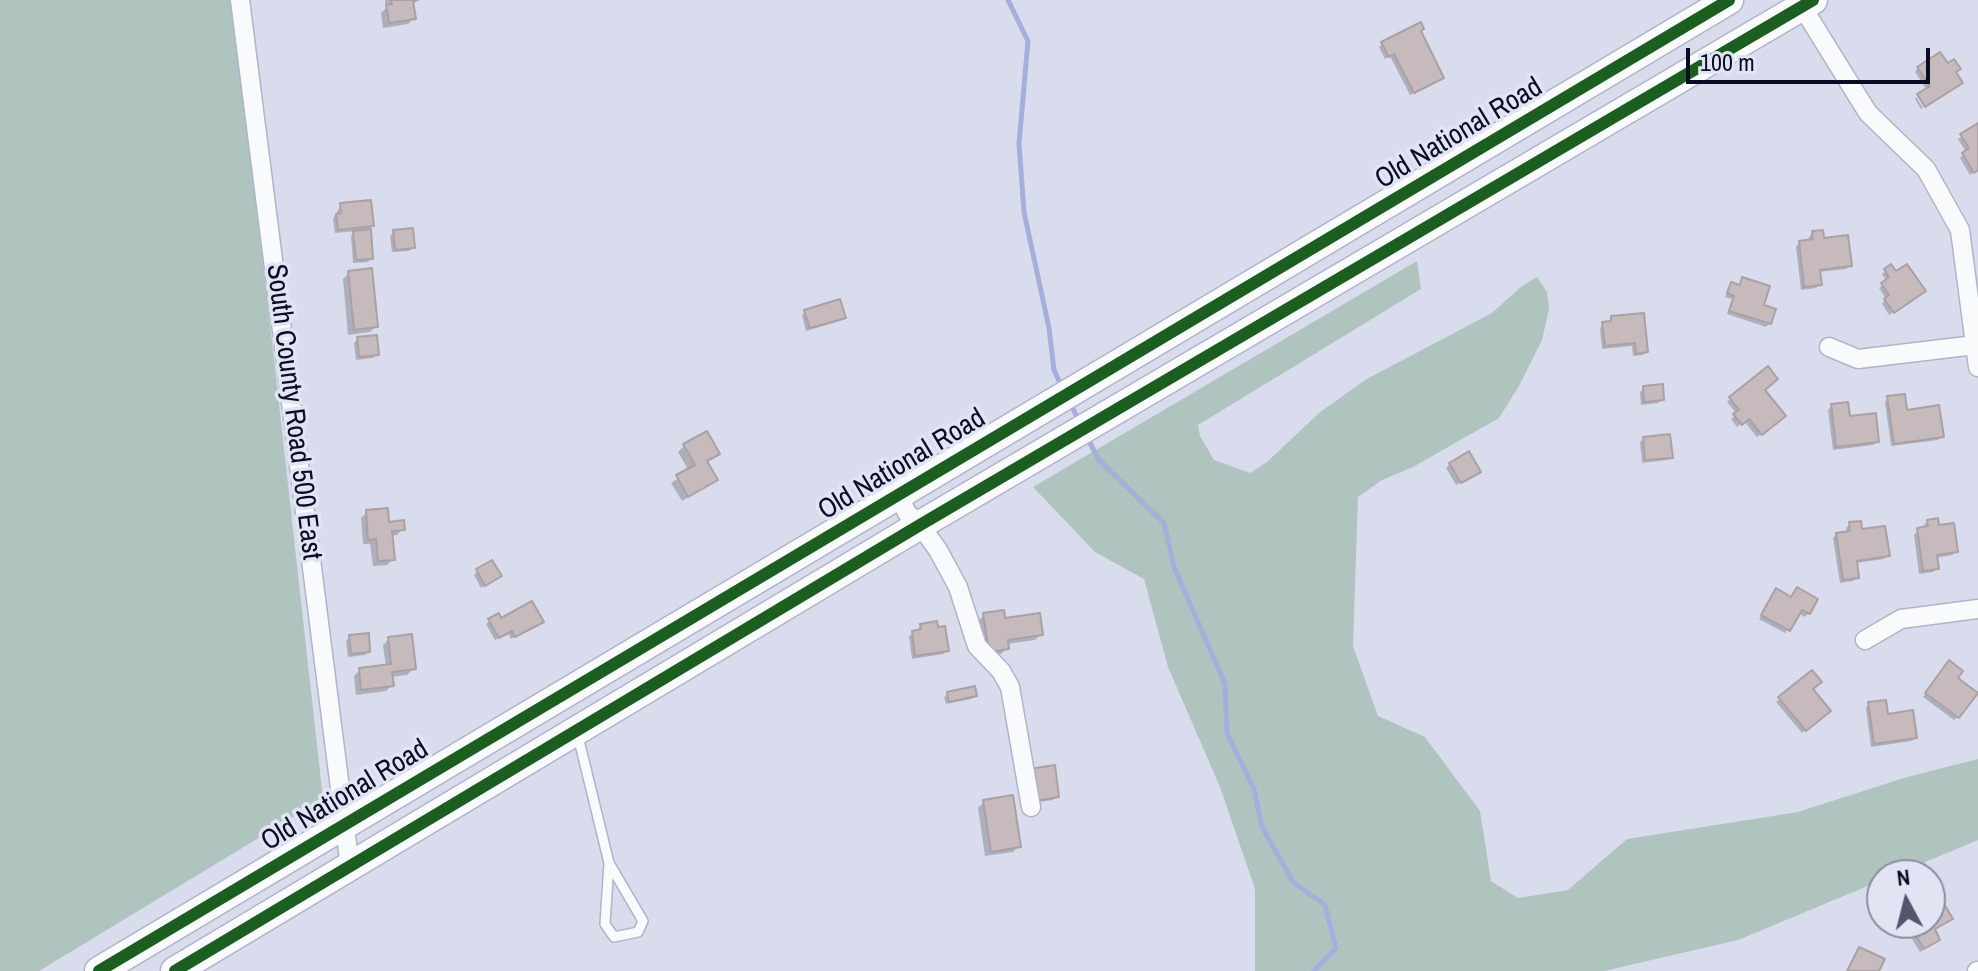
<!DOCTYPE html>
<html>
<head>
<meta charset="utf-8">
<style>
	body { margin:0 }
	#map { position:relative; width:1978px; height:971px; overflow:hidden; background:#d8dcec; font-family:"Archivo Narrow",sans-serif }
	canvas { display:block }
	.north { position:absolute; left:1866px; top:859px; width:80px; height:80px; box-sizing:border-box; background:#e1e5f3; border:2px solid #8b8ea1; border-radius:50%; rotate:353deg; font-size:22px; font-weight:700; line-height:32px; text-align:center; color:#0a0c25 }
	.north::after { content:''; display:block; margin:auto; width:28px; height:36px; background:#52556b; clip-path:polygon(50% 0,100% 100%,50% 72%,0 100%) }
	.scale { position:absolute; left:1686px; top:48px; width:244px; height:36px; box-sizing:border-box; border:4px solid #0a0c25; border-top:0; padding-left:10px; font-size:24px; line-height:28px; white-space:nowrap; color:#0a0c25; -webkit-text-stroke:6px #e1e5f3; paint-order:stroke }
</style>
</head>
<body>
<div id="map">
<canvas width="1978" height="971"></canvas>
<div class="north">N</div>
<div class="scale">100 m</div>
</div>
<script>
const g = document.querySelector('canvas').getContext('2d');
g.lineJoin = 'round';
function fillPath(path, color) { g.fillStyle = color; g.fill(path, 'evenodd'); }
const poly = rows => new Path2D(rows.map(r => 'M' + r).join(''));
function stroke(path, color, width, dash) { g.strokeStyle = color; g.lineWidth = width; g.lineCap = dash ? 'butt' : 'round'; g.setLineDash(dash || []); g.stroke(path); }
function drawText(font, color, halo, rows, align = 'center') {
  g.font = font + ' "Archivo Narrow",sans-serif'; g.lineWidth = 7; g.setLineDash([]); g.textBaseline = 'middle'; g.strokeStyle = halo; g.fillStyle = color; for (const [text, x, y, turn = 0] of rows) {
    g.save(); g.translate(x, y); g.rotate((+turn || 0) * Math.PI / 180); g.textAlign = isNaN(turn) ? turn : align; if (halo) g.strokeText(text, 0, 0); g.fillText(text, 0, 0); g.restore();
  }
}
const green = poly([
	[0,0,234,0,323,799,39,971,0,971],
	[1417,261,1421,289,1198,425,1200,436,1214,460,1250,473,1267,462,1319,413,1365,380,1492,313,1521,287,1537,277,1547,292,1549,309,1542,340,1519,386,1499,418,1413,467,1382,480,1358,497,1353,646,1378,716,1425,737,1480,811,1491,881,1518,898,1568,890,1627,839,1798,812,1907,777,1978,759,1978,840,1894,875,1882,875,1882,880,1738,940,1604,971,1255,971,1255,889,1220,787,1168,667,1144,579,1095,552,1033,487]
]);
const shadow = poly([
	[385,0,418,0,412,5,414,18,408,24,383,28,381,13,386,8],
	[1419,32,1438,81,1410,95,1390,56,1385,59,1379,47,1383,44],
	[1947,66,1958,68,1927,90,1915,72,1918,68],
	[1916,97,1923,108,1921,109,1915,99],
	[1978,125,1978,170,1970,175,1960,158,1966,152,1958,139],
	[341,205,372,226,369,229,371,258,368,262,353,263,351,236,356,231,335,233,333,219],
	[394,232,413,247,409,251,392,252,390,236],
	[1812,233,1850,265,1846,269,1818,272,1819,284,1816,288,1801,290,1796,247,1799,243,1809,242,1809,237],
	[1891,267,1920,294,1889,315,1882,304,1886,299,1879,288,1887,282,1882,274],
	[349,273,376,326,370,332,348,335,343,279],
	[1743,280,1762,306,1770,323,1766,327,1727,314,1732,299,1725,297,1728,288,1731,285,1738,287],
	[805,312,844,317,840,321,806,331,802,315],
	[1612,318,1646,352,1643,355,1633,356,1632,346,1602,349,1600,328],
	[358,339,377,354,373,358,356,360,354,343],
	[1644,388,1662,400,1658,403,1641,405,1640,392],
	[1762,390,1780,420,1757,437,1744,421,1737,427,1731,419,1737,414,1727,402,1731,398],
	[1888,398,1905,412,1941,436,1938,440,1891,446,1885,402],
	[1832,406,1848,418,1877,442,1873,445,1833,450,1828,410],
	[1644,439,1671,457,1667,460,1642,463,1640,442],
	[684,446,717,454,706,463,715,480,682,501,671,483,689,471,678,452],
	[1450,464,1475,475,1456,485,1446,468],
	[367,512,388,524,403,529,397,535,390,536,393,559,387,565,373,566,370,544,363,544,361,518],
	[1928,521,1938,527,1956,552,1952,555,1936,558,1937,568,1933,572,1919,574,1914,534,1924,529,1924,525],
	[1850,524,1887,555,1884,559,1855,563,1857,577,1853,581,1840,583,1833,538,1837,534,1847,533,1846,528],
	[477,571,496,580,481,588,474,575],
	[1773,594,1809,613,1805,617,1798,613,1785,633,1759,619],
	[984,615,1003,620,1041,634,1035,640,1007,644,1007,648,1001,654,983,657,978,621],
	[490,621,500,621,538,625,511,639,508,633,495,640,486,624],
	[921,625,947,651,943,654,912,659,909,636,917,632],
	[350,637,368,651,365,655,348,657,346,641],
	[389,639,413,669,407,675,391,677,392,685,386,691,356,695,354,676,360,670,386,667,383,645],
	[1946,667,1958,717,1954,720,1923,697],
	[1812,673,1811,690,1825,714,1802,733,1776,702],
	[948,694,975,695,971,699,946,704,944,697],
	[1869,704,1886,716,1915,737,1912,741,1871,747,1866,708],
	[1028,774,1057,797,1053,800,1032,803],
	[984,802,1019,846,1013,852,985,856,978,808],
	[1930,898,1934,943,1920,952,1909,934,1917,928,1914,923,1930,923]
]);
const stream = poly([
	[1008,0,1028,41,1019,144,1024,212,1049,328,1054,370,1061,385],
	[1069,401,1077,417],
	[1090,443,1099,460,1164,523,1174,567,1225,684,1227,733,1254,789,1262,827,1293,882,1325,905,1336,948,1314,971]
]);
const building = poly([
	[391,0,418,0,413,1,416,19,389,23,386,5,392,4,391,0],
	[1421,22,1424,29,1421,31,1444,78,1414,93,1394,54,1389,57,1381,42,1421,22],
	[1940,52,1948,63,1954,59,1961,69,1956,72,1963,83,1925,107,1917,94,1930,86,1917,67,1940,52],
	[1978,123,1978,170,1974,173,1962,153,1969,148,1960,134,1978,123],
	[371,200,374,226,338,230,336,214,341,213,340,203,371,200],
	[413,228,415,248,395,250,393,230,413,228],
	[371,229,373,259,356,260,353,231,371,229],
	[1823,230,1824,238,1848,235,1852,266,1820,270,1822,285,1804,287,1799,241,1813,239,1812,231,1823,230],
	[1891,264,1896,271,1907,264,1926,291,1894,313,1884,299,1889,295,1881,283,1889,277,1884,269,1891,264],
	[372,268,378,327,354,330,348,271,372,268],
	[1742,277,1770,286,1764,305,1776,309,1771,324,1729,311,1734,296,1727,293,1731,282,1740,285,1742,277],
	[840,299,846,318,810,328,804,310,840,299],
	[1644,313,1648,352,1636,354,1635,343,1605,346,1602,322,1611,321,1611,316,1644,313],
	[377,335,379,355,359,357,357,337,377,335],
	[1768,366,1778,379,1765,390,1786,416,1762,435,1749,419,1742,425,1733,414,1739,410,1729,397,1768,366],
	[1663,384,1664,400,1644,402,1643,386,1663,384],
	[1905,394,1907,410,1939,405,1944,437,1894,444,1887,396,1905,394],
	[1848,402,1850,416,1876,413,1879,442,1836,447,1831,404,1848,402],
	[707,431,720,454,707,461,718,480,688,497,676,475,695,465,683,444,707,431],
	[1670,434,1673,458,1645,460,1643,437,1670,434],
	[1469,451,1481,472,1461,483,1449,463,1469,451],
	[388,508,389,522,404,520,405,530,392,531,395,560,378,561,376,539,368,540,366,510,388,508],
	[1938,518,1939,525,1954,523,1958,552,1937,555,1939,569,1923,571,1917,528,1928,526,1927,520,1938,518],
	[1861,521,1862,529,1885,526,1890,556,1857,561,1859,578,1843,580,1836,533,1850,531,1849,522,1861,521],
	[492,560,502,576,485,586,476,569,492,560],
	[1797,587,1818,599,1810,614,1802,610,1790,631,1761,615,1776,588,1791,597,1797,587],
	[532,601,544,622,515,637,512,631,499,638,488,619,499,613,501,618,532,601],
	[1004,610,1005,618,1040,613,1043,635,1008,640,1009,649,989,652,983,613,1004,610],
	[937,621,938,627,945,626,949,651,915,656,912,631,921,629,920,624,937,621],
	[369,633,370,652,351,654,349,635,369,633],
	[412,634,416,669,392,672,394,686,361,690,359,668,391,664,388,637,412,634],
	[1949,660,1963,671,1958,678,1978,693,1959,718,1925,693,1949,660],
	[1812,670,1822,682,1813,689,1831,711,1806,731,1778,697,1812,670],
	[975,686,977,696,949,702,947,692,975,686],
	[1886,700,1888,714,1913,710,1917,738,1874,744,1868,702,1886,700],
	[1055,765,1059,797,1035,801,1030,769,1055,765],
	[1013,795,1021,847,991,852,983,800,1013,795],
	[1937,892,1953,919,1935,929,1940,940,1924,949,1912,929,1920,923,1930,923,1930,896,1937,892],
	[1859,947,1885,959,1879,971,1847,971,1859,947]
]);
const service = poly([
	[578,736,609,863,643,921,638,932,614,937,605,924,609,863]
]);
const minor = poly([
	[240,0,350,867],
	[1798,0,1868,113,1926,169,1960,230,1978,367],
	[1829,347,1858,359,1975,345],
	[899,496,907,513,920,525,938,550,958,587,977,646,1001,671,1010,687,1031,807],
	[1865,640,1901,619,1978,609],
	[1977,971,1978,971]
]);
const primary = poly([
	[99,971,1729,0],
	[175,971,920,525,1813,0]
]);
const cycleway = poly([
	[99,971,1729,0],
	[175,971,920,525,1813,0]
]);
const streetNames = [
	["Old National Road",1459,134,-31],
	["South County Road 500 East",293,412,83],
	["Old National Road",902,465,-31],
	["Old National Road",345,796,-31]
];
fillPath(green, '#afc4be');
fillPath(shadow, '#0003');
stroke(stream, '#a6aedc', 5);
fillPath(building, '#c7babd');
stroke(building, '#aba0a3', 2);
stroke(service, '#b0b4c8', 12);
stroke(minor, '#b0b4c8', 21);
stroke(primary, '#b0b4c8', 31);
stroke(service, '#f9fafc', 9);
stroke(minor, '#f9fafc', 18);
stroke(primary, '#f9fafc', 28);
stroke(cycleway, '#1b5e20', 12);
drawText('28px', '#0a0c25', '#e1e5f3', streetNames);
</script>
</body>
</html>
